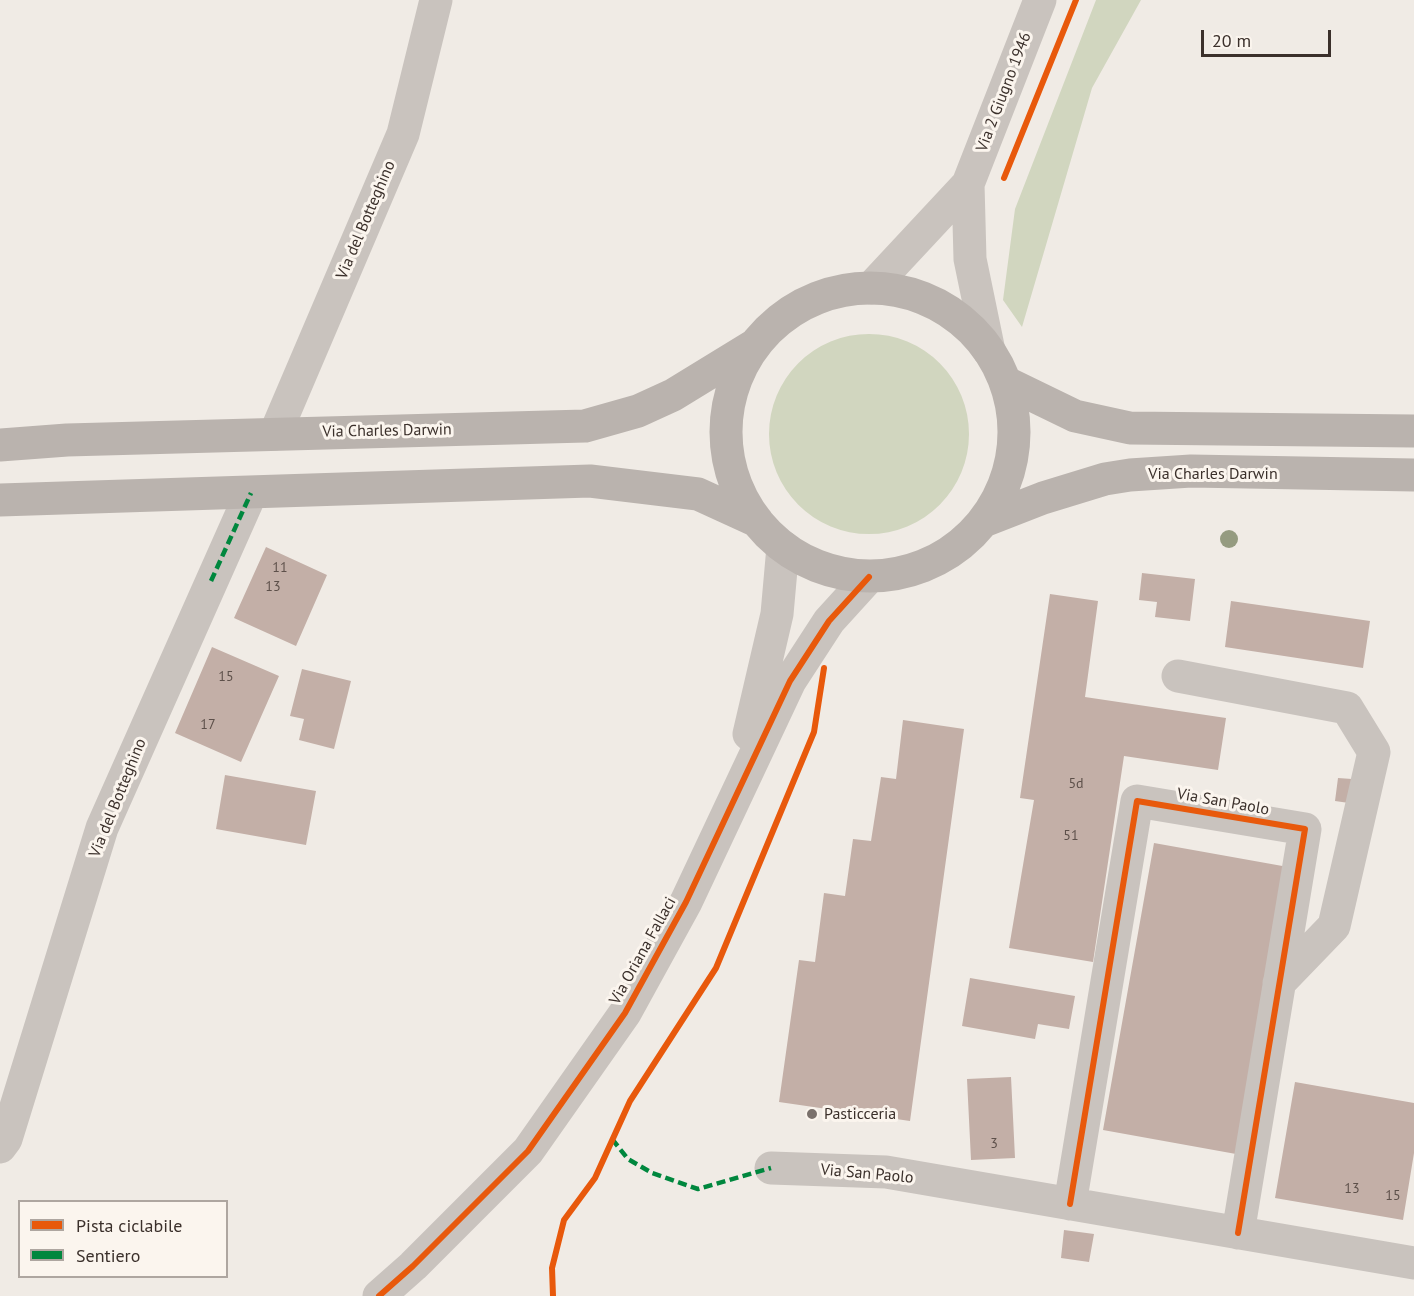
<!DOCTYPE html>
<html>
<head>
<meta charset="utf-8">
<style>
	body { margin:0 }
	#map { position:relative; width:1414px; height:1296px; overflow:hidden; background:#f0ebe5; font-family:"PT Sans",sans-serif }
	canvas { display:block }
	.legend { position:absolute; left:18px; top:1200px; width:210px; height:78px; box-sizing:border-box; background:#fbf5ee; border:2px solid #aea6a0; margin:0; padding:8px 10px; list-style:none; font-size:18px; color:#3b302b }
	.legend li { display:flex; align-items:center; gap:12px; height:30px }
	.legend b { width:30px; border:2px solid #aea6a0 }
	.scale { position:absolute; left:1201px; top:30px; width:130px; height:27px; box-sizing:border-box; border:3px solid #3b302b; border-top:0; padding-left:8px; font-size:18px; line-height:21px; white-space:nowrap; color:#3b302b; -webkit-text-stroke:4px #fbf5ee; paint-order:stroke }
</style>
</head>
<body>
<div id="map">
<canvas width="1414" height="1296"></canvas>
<ul class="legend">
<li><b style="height:8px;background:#e8590c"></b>Pista ciclabile</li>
<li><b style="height:8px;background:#00873e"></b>Sentiero</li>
</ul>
<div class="scale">20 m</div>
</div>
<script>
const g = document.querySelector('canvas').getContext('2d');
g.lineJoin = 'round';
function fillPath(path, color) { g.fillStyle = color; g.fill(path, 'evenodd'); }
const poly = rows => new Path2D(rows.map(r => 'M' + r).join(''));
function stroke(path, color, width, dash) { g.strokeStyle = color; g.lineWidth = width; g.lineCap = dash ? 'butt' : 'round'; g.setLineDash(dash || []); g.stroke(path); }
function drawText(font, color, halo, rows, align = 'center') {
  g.font = font + ' "PT Sans",sans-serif'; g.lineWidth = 6; g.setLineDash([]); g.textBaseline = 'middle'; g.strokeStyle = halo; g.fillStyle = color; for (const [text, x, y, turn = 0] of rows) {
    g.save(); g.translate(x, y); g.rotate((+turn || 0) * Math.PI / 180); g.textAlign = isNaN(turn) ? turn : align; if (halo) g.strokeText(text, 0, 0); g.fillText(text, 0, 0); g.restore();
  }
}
const green = poly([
	[1096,0,1141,0,1092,88,1022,327,1003,300,1015,209],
	'769 434a100 100 0 1 1 200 0a100 100 0 1 1-200 0Z'
]);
const building = poly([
	[266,547,327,575,296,646,234,618],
	[1142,573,1195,579,1190,621,1155,617,1157,602,1139,600],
	[1050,594,1098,601,1085,697,1226,718,1218,770,1124,756,1093,962,1009,948,1034,800,1020,798],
	[1231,601,1370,621,1363,668,1225,647],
	[212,647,279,676,241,762,175,733],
	[302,669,351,681,334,749,299,740,304,719,290,716],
	[903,720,964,729,910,1121,779,1102,799,960,815,962,824,893,845,896,853,839,871,841,881,777,896,779],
	[225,775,316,791,306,845,216,829],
	[1338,778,1352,779,1349,803,1335,801],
	[1154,843,1288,867,1236,1154,1103,1130],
	[970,978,1075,996,1069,1029,1038,1024,1035,1039,962,1026],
	[1011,1077,1015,1158,971,1160,967,1079],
	[1295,1082,1414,1103,1414,1153,1403,1220,1275,1198],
	[1064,1230,1094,1234,1089,1262,1061,1258]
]);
const street = poly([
	[871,288,968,184],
	[989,351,970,259,968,184,1040,0],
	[275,434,403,134,436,0],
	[1178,676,1347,708,1374,752,1334,926,1279,983],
	[749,734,777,614,783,547],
	[0,1147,6,1139,102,828,251,493],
	[771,1168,886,1172,1414,1263],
	[1070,1204,1137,801,1305,829,1238,1233],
	[379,1296,413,1266,528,1151,625,1013,686,902,790,681,829,621,869,577]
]);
const secondary = poly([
	'726 432a144 144 0 1 1 288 0a144 144 0 1 1-288 0Z',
	[1005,382,1075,416,1130,428,1414,431],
	[0,445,67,440,585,426,638,411,673,395,753,346],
	[0,500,590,481,698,494,757,521],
	[984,521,1043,498,1105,479,1130,475,1191,471,1414,475]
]);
const quiet = poly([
	[211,581,251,493],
	[612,1139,628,1159,652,1173,698,1189,771,1168]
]);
const cycleway = poly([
	[1004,178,1076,0],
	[1070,1204,1137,801,1305,829,1238,1233],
	[379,1296,413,1266,528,1151,625,1013,686,902,790,681,829,621,869,577],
	[553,1296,552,1268,564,1220,595,1178,630,1101,716,968,814,732,824,668]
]);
const trees = [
	[1229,539]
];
const markers = [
	[812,1114,6,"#7a716c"]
];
const numberNames = [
	["11",280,568],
	["13",273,587],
	["15",226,677],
	["17",208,725],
	["5d",1076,784],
	["51",1071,836],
	["3",994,1144],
	["13",1352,1189],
	["15",1393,1196]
];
const streetNames = [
	["Via 2 Giugno 1946",1004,92,-69],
	["Via del Botteghino",366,220,-67],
	["Via Charles Darwin",387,431,-1],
	["Via Charles Darwin",1213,474],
	["Via del Botteghino",118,798,-68],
	["Via San Paolo",1223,802,10],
	["Via Oriana Fallaci",643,951,-61],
	["Via San Paolo",867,1174,5]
];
const poiNames = [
	["Pasticceria",824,1114]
];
fillPath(green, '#d1d6bf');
fillPath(building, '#c3afa7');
stroke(street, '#c9c3be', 33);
stroke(secondary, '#bab3ae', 33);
stroke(quiet, '#00873e', 4.5, [9, 4.5]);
stroke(cycleway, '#e8590c', 6);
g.fillStyle = '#959b80';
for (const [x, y] of trees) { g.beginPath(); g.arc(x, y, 9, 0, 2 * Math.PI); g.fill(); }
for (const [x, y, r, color] of markers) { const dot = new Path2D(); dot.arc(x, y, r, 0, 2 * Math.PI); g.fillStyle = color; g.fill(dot); stroke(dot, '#fbf5ee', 2); }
drawText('14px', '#5d504a', null, numberNames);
drawText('16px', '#3b302b', '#fbf5ee', streetNames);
drawText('16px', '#3b302b', '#fbf5ee', poiNames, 'left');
</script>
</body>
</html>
